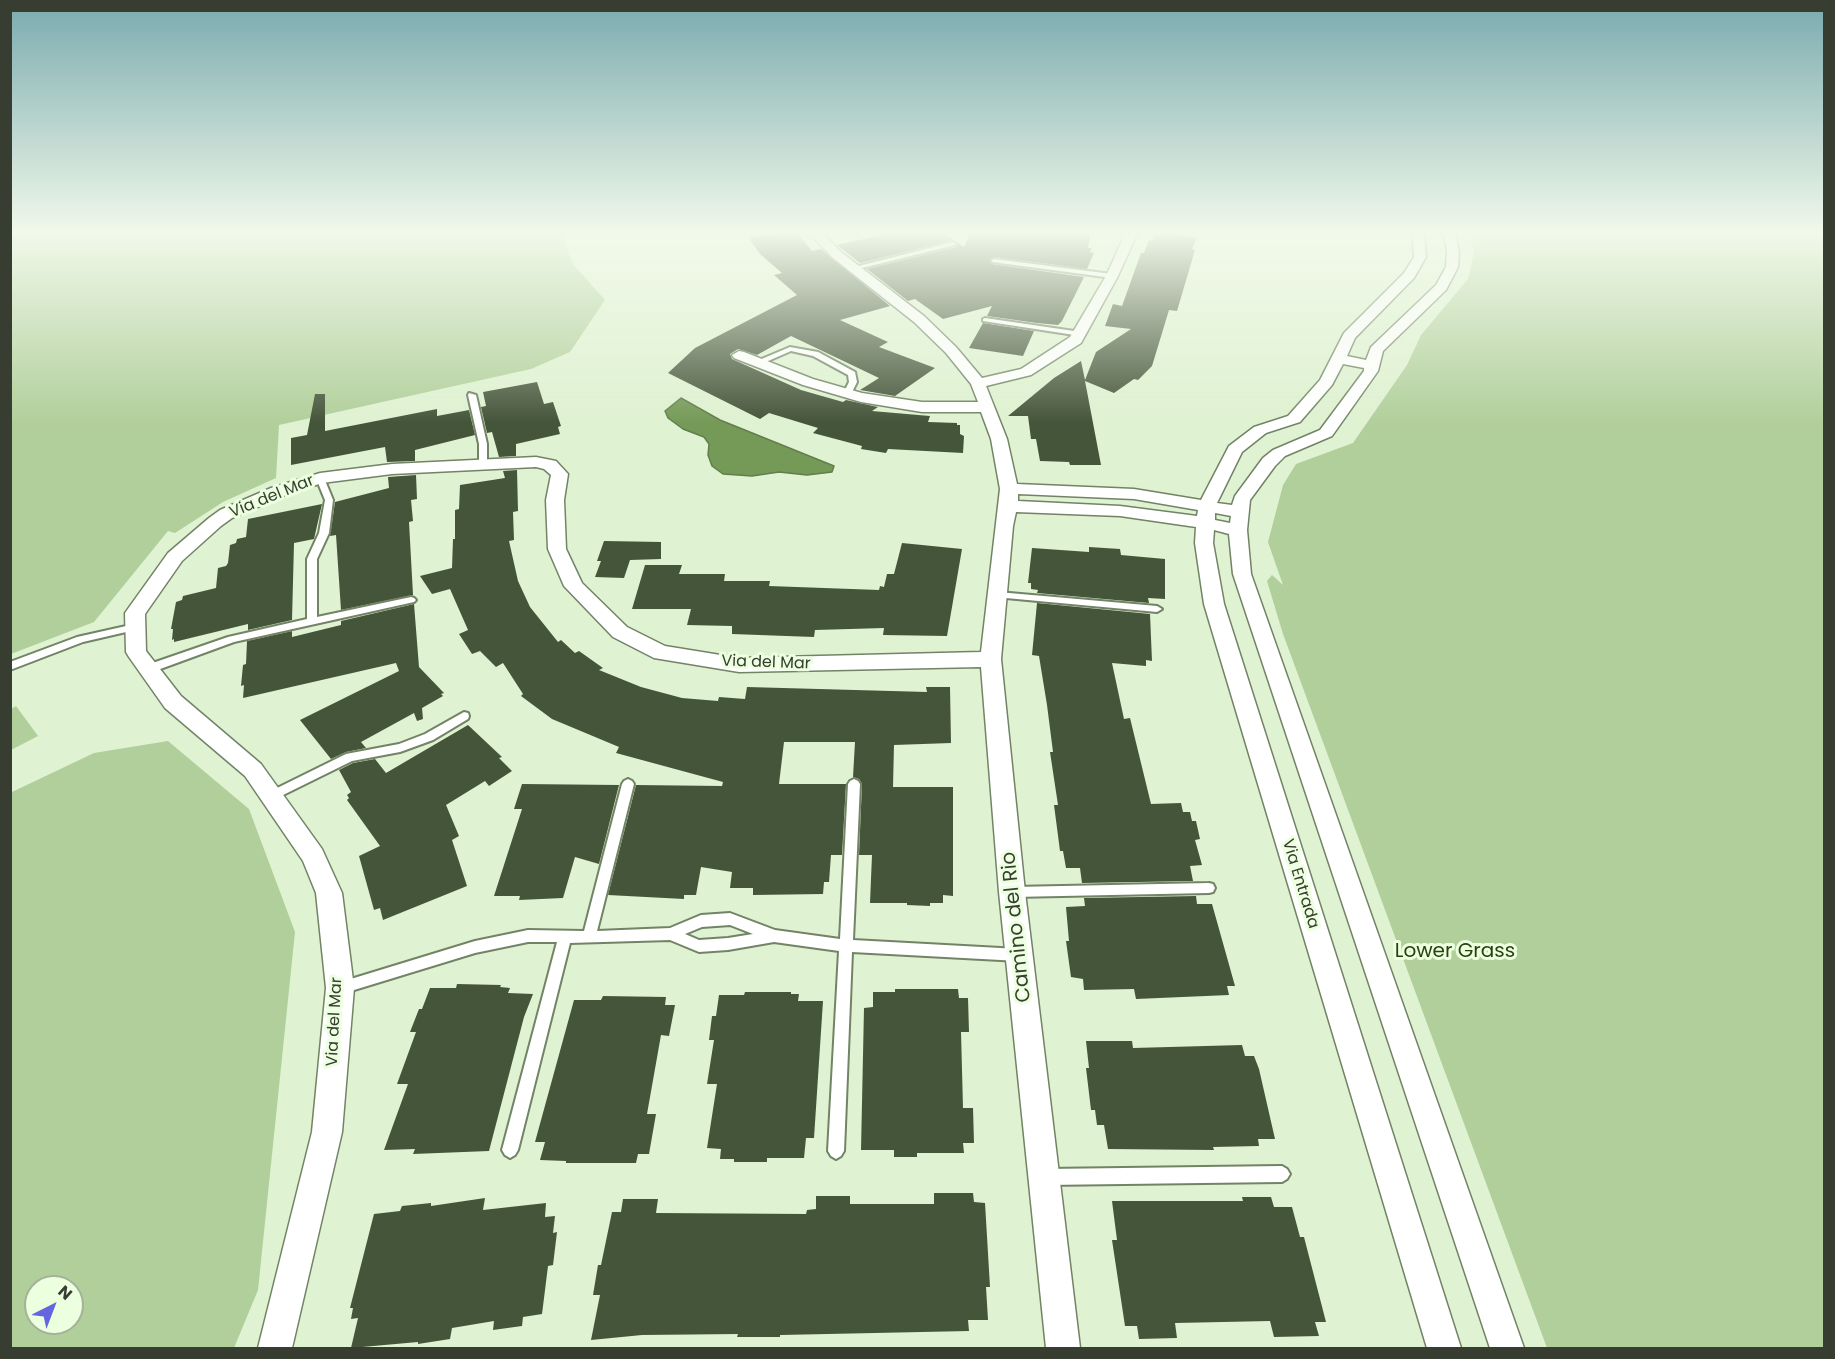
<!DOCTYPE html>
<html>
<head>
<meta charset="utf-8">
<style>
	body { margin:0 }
	#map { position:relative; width:1835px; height:1359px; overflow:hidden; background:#dff2d1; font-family:Poppins,sans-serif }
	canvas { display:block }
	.frame { position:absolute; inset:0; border:12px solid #373e31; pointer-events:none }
	.north { position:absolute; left:24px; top:1275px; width:60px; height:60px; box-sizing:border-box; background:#ecffdf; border:2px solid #a4b299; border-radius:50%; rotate:42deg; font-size:16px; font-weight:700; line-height:24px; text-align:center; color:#373e31 }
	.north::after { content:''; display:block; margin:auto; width:21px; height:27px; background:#6566df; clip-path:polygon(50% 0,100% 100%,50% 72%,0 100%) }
</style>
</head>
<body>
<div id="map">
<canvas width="1835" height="1359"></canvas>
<div class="frame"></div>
<div class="north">N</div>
</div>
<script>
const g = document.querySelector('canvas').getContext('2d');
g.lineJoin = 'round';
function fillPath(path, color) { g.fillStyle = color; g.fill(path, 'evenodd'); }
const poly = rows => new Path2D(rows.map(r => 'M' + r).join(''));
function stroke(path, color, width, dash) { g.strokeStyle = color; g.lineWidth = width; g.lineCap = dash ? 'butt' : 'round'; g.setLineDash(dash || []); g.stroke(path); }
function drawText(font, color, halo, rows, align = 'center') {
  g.font = font + ' Poppins,sans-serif'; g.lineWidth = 6; g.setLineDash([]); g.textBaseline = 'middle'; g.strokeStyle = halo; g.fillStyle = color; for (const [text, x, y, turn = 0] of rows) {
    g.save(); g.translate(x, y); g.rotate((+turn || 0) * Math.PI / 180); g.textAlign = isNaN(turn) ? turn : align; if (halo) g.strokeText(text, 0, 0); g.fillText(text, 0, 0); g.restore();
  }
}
const green = poly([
	[11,232,560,232,573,264,605,300,570,352,531,369,279,425,276,478,223,502,175,533,168,531,94,622,11,654],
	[1470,232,1824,232,1824,1348,1547,1348,1283,634,1267,581,1272,575,1283,585,1268,542,1283,485,1296,464,1353,443,1407,365,1421,335,1468,279,1474,253],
	[16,706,38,736,11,750,11,709],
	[168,741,249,809,295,932,258,1290,234,1348,11,1348,11,790,12,792,94,753],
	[36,1287,72,1287,72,1323,36,1323]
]);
const water = poly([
	[681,398,720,420,834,466,832,472,807,475,779,472,752,476,723,474,712,466,708,455,709,444,704,437,683,429,668,418,665,411,681,398]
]);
const building = poly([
	[797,232,812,251,821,249,890,306,840,320,888,342,879,347,935,368,895,396,860,390,879,378,791,336,757,355,738,349,730,354,732,359,801,390,843,402,846,400,878,407,872,411,930,416,928,422,957,423,957,425,960,425,960,434,964,436,963,453,888,449,886,453,861,449,862,446,813,433,818,428,769,413,760,419,668,373,695,348,797,295,774,275,782,273,760,254,748,237],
	[894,232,943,232,954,240,860,263,837,245],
	[970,232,1091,232,1088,248,1092,248,1090,252,1094,253,1087,269,994,257,990,260,992,264,1084,277,1062,321,1058,325,1037,323,987,316,992,306,943,319,915,299,908,301,867,269,956,247,957,242,964,247],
	[1156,232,1197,237,1192,249,1195,250,1177,311,1169,310,1152,366,1138,380,1134,379,1114,393,1085,381,1101,465,1070,465,1069,462,1040,461,1036,439,1031,439,1028,416,1008,416,1054,378,1081,361,1085,380,1096,352,1131,329,1105,326,1113,304,1122,306,1141,253,1144,253,1149,240,1152,241],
	[983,323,1034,331,1023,356,969,348],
	[537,382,544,404,553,402,561,426,558,427,560,434,516,444,516,456,499,457,492,432,487,433,481,407,486,406,483,392],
	[315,394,325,394,325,431,437,409,437,416,469,410,475,435,415,450,415,461,387,462,385,447,291,465,291,438,307,435],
	[517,470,518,511,513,512,514,540,509,541,518,581,530,607,558,642,561,640,575,653,579,651,603,668,599,670,641,687,682,698,718,701,719,697,745,699,747,687,927,692,926,687,950,687,951,743,894,745,893,787,953,787,953,896,943,895,943,903,930,903,930,906,907,905,907,903,870,903,872,855,859,855,862,784,859,779,853,777,855,742,784,742,779,784,846,784,842,855,831,855,829,882,824,882,823,894,753,895,753,888,730,888,732,872,701,867,696,895,684,895,684,899,608,895,636,785,722,786,723,782,616,753,619,747,552,719,521,696,523,694,503,663,496,667,480,651,472,654,459,634,468,630,450,589,432,594,420,576,452,568,453,539,455,539,455,510,459,509,460,485,505,478,503,471],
	[416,475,417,499,411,500,413,521,409,522,413,595,341,610,336,535,330,536,335,502,389,488,388,477],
	[322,504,314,539,294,543,292,620,248,630,248,624,174,642,174,639,172,640,173,629,171,629,176,602,182,600,183,596,216,588,218,568,226,566,228,563,230,545,236,543,237,539,246,537,248,519],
	[604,541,661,542,661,559,630,560,624,578,595,577,601,561,597,561],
	[902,543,962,549,947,636,883,635,884,628,815,630,814,637,732,634,732,626,687,625,691,609,632,609,645,565,682,565,679,574,725,574,724,581,770,581,769,586,879,590,880,586,884,587,887,574,894,574],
	[1089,547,1120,549,1121,555,1165,559,1165,599,1148,598,1149,603,1037,593,1038,590,1031,589,1031,583,1028,583,1032,548,1089,552],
	[1037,603,1150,614,1152,661,1146,660,1146,666,1112,663,1124,719,1130,718,1151,804,1181,803,1183,812,1190,812,1192,821,1196,821,1200,839,1195,840,1202,865,1190,866,1193,881,1082,883,1080,868,1066,868,1063,851,1060,851,1054,805,1058,805,1050,752,1053,752,1047,705,1039,656,1032,655],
	[414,604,419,667,444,693,441,694,443,696,422,708,423,719,417,721,414,713,361,742,366,748,346,752,331,759,300,720,399,671,396,663,243,698,244,685,241,686,243,665,246,664,247,641,292,631,292,637,341,625,341,621],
	[468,725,502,757,499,758,512,771,489,786,485,781,446,805,459,836,452,840,467,886,383,920,380,908,374,910,359,856,380,846,347,800,349,798,347,795,351,792,339,770,353,763,375,759,386,773],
	[522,784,619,785,599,864,575,857,563,898,519,900,520,896,494,896,522,809,514,809],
	[1196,896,1197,904,1212,904,1235,986,1227,986,1229,995,1136,999,1134,989,1084,990,1083,979,1071,977,1066,941,1069,941,1066,907,1085,906,1084,898],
	[457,984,501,985,500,987,510,988,508,993,533,994,524,1017,489,1151,413,1154,415,1149,384,1150,408,1084,397,1084,416,1032,410,1032,419,1009,422,1009,430,988,456,988],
	[895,989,958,989,959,998,968,998,969,1032,961,1032,963,1108,973,1108,974,1143,963,1143,964,1153,917,1153,917,1157,894,1157,894,1150,861,1150,864,1008,873,1007,873,992,895,992],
	[745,992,791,992,791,994,799,994,798,1001,823,1001,814,1138,806,1138,804,1158,767,1158,767,1162,734,1162,734,1159,720,1159,721,1149,707,1148,717,1084,707,1084,714,1040,709,1040,712,1016,716,1016,719,995,744,995],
	[603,996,666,997,665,1005,675,1005,669,1036,661,1035,647,1114,656,1114,649,1154,638,1154,636,1163,566,1163,566,1161,540,1160,545,1142,535,1142,574,1000,601,1000],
	[1086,1041,1132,1041,1133,1048,1242,1045,1245,1056,1254,1056,1259,1069,1275,1139,1258,1139,1259,1146,1213,1147,1214,1150,1108,1149,1104,1125,1097,1125,1095,1110,1091,1110,1086,1068,1089,1068],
	[934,1193,973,1193,974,1202,985,1203,990,1287,986,1287,988,1320,968,1320,969,1331,780,1335,780,1337,737,1337,738,1334,642,1335,591,1340,600,1295,593,1295,598,1265,601,1265,612,1212,621,1212,623,1199,658,1199,656,1213,806,1214,807,1210,816,1209,816,1196,850,1196,850,1204,934,1204],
	[1242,1197,1271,1197,1274,1207,1292,1207,1300,1237,1304,1237,1326,1322,1315,1322,1319,1336,1274,1337,1270,1321,1175,1323,1177,1338,1139,1339,1137,1326,1125,1326,1112,1240,1117,1240,1112,1201,1243,1201],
	[485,1198,483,1210,546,1203,545,1217,555,1216,553,1233,557,1232,553,1265,548,1266,542,1314,523,1317,522,1326,493,1330,494,1321,452,1328,450,1339,418,1344,418,1342,351,1348,358,1318,351,1319,353,1308,350,1308,374,1214,400,1211,402,1206,431,1203,431,1206]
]);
const service = poly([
	[953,242,956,244,955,245,854,270,851,268,953,242],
	[994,259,1112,274,1115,276,1112,278,992,262,992,260,994,259],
	[985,318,1081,332,1085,334,1081,336,983,321,983,319,985,318],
	[790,347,818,352,855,372,857,382,850,396,843,394,849,382,848,375,813,356,791,351,759,365,752,363,790,347],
	[469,393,476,395,487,444,487,465,483,468,479,465,479,444,468,395,469,393],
	[320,475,324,478,333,500,329,533,317,559,317,617,411,597,414,598,416,600,414,602,234,642,152,672,144,672,143,669,144,666,228,637,307,619,307,559,319,533,325,500,316,478,320,475],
	[998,592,1157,606,1162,609,1157,612,995,597,993,595,995,593,998,592],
	[135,624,140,627,139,629,83,642,10,670,10,662,77,637,135,624],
	[464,712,468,713,469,716,468,719,433,740,400,752,352,761,275,799,271,801,267,799,265,796,267,793,346,754,399,744,425,734,464,712],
	[628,779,632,781,634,784,597,931,670,928,701,915,730,913,775,930,840,939,848,784,850,781,854,779,858,781,860,784,853,940,1019,949,1024,951,1026,955,1024,959,1019,961,852,952,844,1151,841,1156,836,1159,831,1156,828,1151,839,951,774,942,728,950,699,952,670,940,570,943,518,1150,515,1155,510,1158,505,1155,502,1150,557,942,528,942,475,953,341,994,336,992,334,988,336,984,341,982,475,941,528,930,584,931,622,784,624,781,628,779],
	[730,925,753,934,728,938,699,940,685,934,702,927,730,925],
	[1209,883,1213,884,1215,888,1213,892,1209,893,1013,897,1009,896,1007,892,1009,888,1013,887,1209,883],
	[1282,1166,1287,1169,1290,1174,1287,1179,1282,1182,1045,1185,1040,1182,1037,1177,1040,1172,1045,1169,1282,1166]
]);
const minor = poly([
	[808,232,821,232,841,252,924,316,956,347,982,378,1021,369,1070,337,1106,276,1126,232,1138,232,1118,276,1081,343,1031,375,986,386,1007,439,1017,484,1134,489,1201,500,1229,446,1254,427,1288,416,1320,380,1344,333,1404,273,1414,257,1412,232,1424,232,1426,257,1414,278,1355,338,1347,356,1366,360,1371,347,1436,285,1446,267,1447,251,1443,232,1455,232,1459,251,1458,267,1446,290,1383,351,1378,371,1332,436,1285,456,1275,466,1250,500,1247,530,1251,574,1524,1348,1490,1348,1233,574,1229,534,1214,530,1213,543,1224,604,1461,1348,1427,1348,1204,604,1195,543,1196,527,1120,516,1016,512,1013,526,1001,659,1025,892,1080,1348,1046,1348,999,892,981,667,739,672,654,658,613,637,564,586,548,549,546,500,551,475,544,469,536,467,392,474,322,483,283,496,232,518,221,526,182,561,145,614,146,651,181,696,261,764,322,849,342,893,354,988,342,1132,292,1348,258,1348,312,1132,326,988,316,893,303,861,245,776,165,708,129,657,126,652,125,613,168,553,209,518,220,510,271,488,320,473,392,464,536,457,556,461,568,474,564,500,566,549,582,583,627,627,665,646,739,658,981,652,1000,489,991,439,981,412,922,412,861,402,803,385,734,358,732,355,739,351,744,352,813,379,862,393,922,402,978,402,971,384,946,353,914,322,833,258,808,232],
	[1343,364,1364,368,1364,371,1320,430,1273,450,1263,458,1235,496,1232,505,1217,503,1242,452,1266,433,1300,422,1332,385,1343,364],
	[1018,494,1134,499,1198,510,1197,516,1120,506,1018,501,1018,494],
	[1215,513,1231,516,1230,523,1215,520,1215,513]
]);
const streetNames = [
	["Via del Mar",272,497,-22],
	["Via del Mar",766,663,2],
	["Via Entrada",1300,884,73],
	["Via del Mar",335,1022,-87]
];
const nearStreetnames = [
	["Camino del Rio",1017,927,-96]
];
const nearParknames = [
	["Lower Grass",1455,952]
];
fillPath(green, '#b1cf9b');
fillPath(water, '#759a58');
stroke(water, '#627e4c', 1.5);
fillPath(building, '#45553a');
stroke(service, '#728366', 4);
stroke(minor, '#728366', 3);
fillPath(service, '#fff');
fillPath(minor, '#fff');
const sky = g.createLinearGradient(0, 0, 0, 423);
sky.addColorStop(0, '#7aaaae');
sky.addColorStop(0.55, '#f1f9ea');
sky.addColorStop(1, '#f1f9ea00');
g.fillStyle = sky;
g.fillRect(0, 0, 1835, 423);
drawText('16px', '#373e31', '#ecffdf', streetNames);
drawText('20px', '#373e31', '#ecffdf', nearStreetnames);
drawText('20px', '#294111', '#ecffdf', nearParknames);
</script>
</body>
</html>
